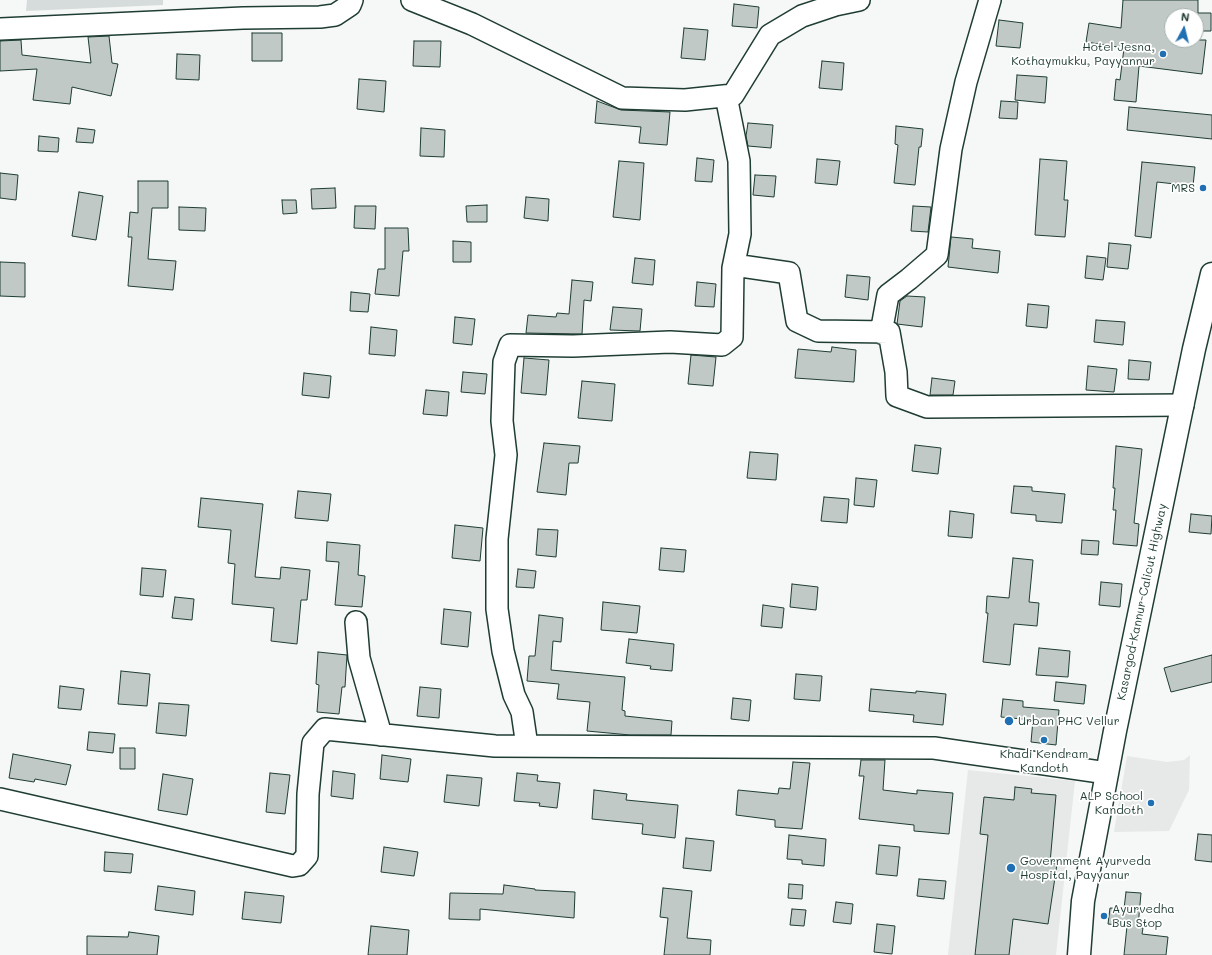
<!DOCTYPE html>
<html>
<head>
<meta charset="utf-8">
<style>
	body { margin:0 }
	#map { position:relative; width:1212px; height:955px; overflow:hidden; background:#f6f7f7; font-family:Mali,sans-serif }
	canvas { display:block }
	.north { position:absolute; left:1164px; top:8px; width:40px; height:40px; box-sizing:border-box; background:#fff; border:1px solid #a5b1ae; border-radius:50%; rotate:7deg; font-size:11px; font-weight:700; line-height:16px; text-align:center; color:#1f3d34 }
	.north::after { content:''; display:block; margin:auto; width:14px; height:18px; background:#1f6fb2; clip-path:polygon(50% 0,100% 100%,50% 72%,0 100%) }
</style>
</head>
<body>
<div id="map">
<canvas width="1212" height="955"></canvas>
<div class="north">N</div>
</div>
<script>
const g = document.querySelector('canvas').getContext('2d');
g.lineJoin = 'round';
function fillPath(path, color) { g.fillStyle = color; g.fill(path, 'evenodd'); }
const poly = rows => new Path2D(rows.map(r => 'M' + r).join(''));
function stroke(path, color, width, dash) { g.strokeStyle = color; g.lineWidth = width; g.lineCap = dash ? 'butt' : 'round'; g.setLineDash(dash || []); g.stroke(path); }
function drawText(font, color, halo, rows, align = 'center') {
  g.font = font + ' Mali,sans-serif'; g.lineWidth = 3.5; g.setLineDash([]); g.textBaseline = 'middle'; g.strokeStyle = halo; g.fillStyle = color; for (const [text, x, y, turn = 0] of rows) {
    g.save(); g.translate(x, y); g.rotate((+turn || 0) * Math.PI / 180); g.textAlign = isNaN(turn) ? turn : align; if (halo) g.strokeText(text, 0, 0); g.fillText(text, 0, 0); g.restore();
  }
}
const built = poly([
	[1190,755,1189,790,1169,831,1114,832,1127,756,1167,762,1184,760],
	[968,770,1075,781,1056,955,948,955]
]);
const green = poly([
	[27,0,163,0,163,5,26,11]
]);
const building = poly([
	[1123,0,1198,0,1198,13,1211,13,1211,31,1196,31,1196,16,1172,16,1172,40,1206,40,1202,74,1139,66,1136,102,1114,100,1116,79,1120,80,1124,48,1086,42,1089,23,1121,28,1123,0],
	[734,4,759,7,757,28,732,26,734,4],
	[999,20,1023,23,1020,48,996,46,999,20],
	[684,28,708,30,705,60,681,58,684,28],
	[252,33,282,33,282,61,252,61,252,33],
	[109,36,112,63,118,64,111,96,72,87,70,104,33,100,37,69,0,71,0,41,21,40,22,55,91,63,88,37,109,36],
	[414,41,441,41,440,67,413,66,414,41],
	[177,54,200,55,199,80,176,79,177,54],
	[822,61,844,63,842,90,819,88,822,61],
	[1017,75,1047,77,1045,103,1015,100,1017,75],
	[359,79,386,81,384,112,357,109,359,79],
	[597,101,621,110,670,112,667,145,639,143,641,127,595,123,597,101],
	[1001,101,1018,102,1017,119,999,118,1001,101],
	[1129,107,1212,115,1212,139,1127,130,1129,107],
	[748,123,773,125,771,148,748,146,746,136,748,123],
	[896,126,923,129,921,147,919,147,915,185,894,183,898,145,895,144,896,126],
	[78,128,95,130,93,143,76,142,78,128],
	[421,128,445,130,444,157,420,156,421,128],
	[39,136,59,138,58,152,38,151,39,136],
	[697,158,714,160,712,182,695,181,697,158],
	[817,159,840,161,837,185,815,183,817,159],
	[1040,159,1067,161,1064,200,1068,200,1065,237,1035,235,1040,159],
	[619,161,644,163,640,220,613,217,619,161],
	[1142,162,1195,167,1193,186,1157,182,1151,238,1135,236,1142,162],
	[0,173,18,175,16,200,0,198,0,173],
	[755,175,776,176,774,197,753,195,755,175],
	[138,181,168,181,168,208,152,208,148,259,176,261,173,290,128,286,132,237,128,237,130,212,138,213,138,181],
	[335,188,336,208,312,209,311,189,335,188],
	[79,192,103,196,96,240,72,236,79,192],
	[526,197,549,199,548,221,524,218,526,197],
	[282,200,296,200,297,213,283,214,282,200],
	[487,205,487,222,467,222,466,206,487,205],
	[355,206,376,206,375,229,354,228,355,206],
	[913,206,931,207,928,232,911,231,913,206],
	[179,207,206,208,205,231,179,230,179,207],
	[385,228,408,228,409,251,403,251,399,296,375,294,378,269,385,269,385,228],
	[951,237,973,239,972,248,1000,251,998,273,948,267,951,237],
	[453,241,471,242,471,262,453,262,453,241],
	[1109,243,1131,245,1128,269,1107,267,1109,243],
	[1087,256,1106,258,1103,280,1085,278,1087,256],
	[635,258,655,260,653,285,632,283,635,258],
	[0,262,25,263,25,297,0,296,0,262],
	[847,275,870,277,868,300,845,297,847,275],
	[572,280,593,282,591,301,584,300,582,334,526,333,528,315,556,317,557,313,569,314,572,280],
	[697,282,716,284,714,307,695,306,697,282],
	[351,292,370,294,368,312,350,311,351,292],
	[907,296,925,297,922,327,897,324,900,301,907,296],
	[1028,304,1049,306,1047,328,1026,326,1028,304],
	[613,307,642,309,640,331,610,330,613,307],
	[455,317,475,319,472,345,453,343,455,317],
	[1096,320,1125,322,1123,345,1094,342,1096,320],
	[371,327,397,330,395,356,369,354,371,327],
	[832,347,856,350,854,382,795,378,798,349,831,352,832,347],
	[691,355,716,357,713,386,688,384,691,355],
	[524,358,549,360,546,395,521,393,524,358],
	[1129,360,1151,362,1149,380,1128,379,1129,360],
	[1088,366,1117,369,1114,392,1086,390,1088,366],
	[463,372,487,374,485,394,461,392,463,372],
	[304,373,331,376,329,398,302,395,304,373],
	[932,378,955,381,953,395,930,395,932,378],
	[582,381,615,384,612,421,578,418,582,381],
	[426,390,449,392,447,416,423,414,426,390],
	[544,443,580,446,578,463,569,463,566,495,537,492,544,443],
	[915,445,941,448,938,474,912,471,915,445],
	[1116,446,1142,449,1134,523,1139,524,1137,546,1113,544,1116,510,1113,510,1115,488,1113,488,1116,446],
	[750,452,778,454,776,480,747,478,750,452],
	[856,478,877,480,874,507,854,505,856,478],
	[1014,486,1032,487,1032,491,1065,494,1062,523,1036,521,1036,515,1011,513,1014,486],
	[298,491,331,494,328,521,295,518,298,491],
	[824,497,849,499,847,523,821,521,824,497],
	[201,498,263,504,255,577,280,579,281,567,310,570,307,600,301,600,297,644,271,641,274,608,232,604,235,564,228,563,231,530,198,527,201,498],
	[950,511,974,514,972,538,948,536,950,511],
	[1191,514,1212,516,1211,534,1189,532,1191,514],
	[455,525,483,528,480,561,452,558,455,525],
	[538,529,558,530,556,557,536,555,538,529],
	[1082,540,1099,541,1098,555,1081,554,1082,540],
	[327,542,360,545,358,575,365,576,362,607,335,605,339,562,326,561,327,542],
	[661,548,686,550,684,572,659,570,661,548],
	[1013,558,1033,560,1029,602,1039,603,1037,626,1014,624,1010,665,983,662,988,613,986,613,987,596,1009,598,1013,558],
	[142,568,166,570,163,597,140,595,142,568],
	[518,569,536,571,534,588,516,587,518,569],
	[1101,582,1122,584,1120,607,1099,605,1101,582],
	[792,584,818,587,816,610,790,607,792,584],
	[175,597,194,599,192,620,172,618,175,597],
	[603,602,640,606,637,633,601,630,603,602],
	[763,605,784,608,782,628,761,626,763,605],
	[444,609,471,612,468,647,441,644,444,609],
	[539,615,563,618,561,642,553,641,551,670,625,677,622,710,625,711,625,716,672,721,671,735,630,735,587,731,590,702,557,699,559,684,527,681,529,656,535,656,539,615],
	[629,639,674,644,672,671,650,669,651,666,626,663,629,639],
	[1039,648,1070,651,1068,677,1036,675,1039,648],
	[318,652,347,655,345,687,342,687,339,714,317,712,319,685,316,684,318,652],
	[1212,655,1212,682,1171,692,1164,668,1212,655],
	[121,671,150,674,147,706,118,704,121,671],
	[796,674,822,676,820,701,794,699,796,674],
	[1056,682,1086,685,1084,704,1054,701,1056,682],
	[60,686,84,689,81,710,58,708,60,686],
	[420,687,441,689,439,718,417,716,420,687],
	[871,689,916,693,916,691,946,694,943,725,913,722,914,715,869,711,871,689],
	[733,698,751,700,749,721,731,719,733,698],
	[1003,699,1023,701,1023,707,1059,710,1056,745,1031,742,1033,720,1001,717,1003,699],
	[159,703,189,705,186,736,156,733,159,703],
	[89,732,115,734,113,753,87,750,89,732],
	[120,748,135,748,135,769,120,769,120,748],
	[13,754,71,765,66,785,35,779,34,782,9,778,13,754],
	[382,755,411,759,408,782,380,779,382,755],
	[861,760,885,760,883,790,917,794,917,790,953,793,949,834,914,831,914,825,859,819,864,776,859,776,861,760],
	[793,762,810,763,802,829,775,827,775,820,736,815,738,790,778,794,779,788,790,789,793,762],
	[333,771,355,774,353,799,331,796,333,771],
	[270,773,290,775,285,814,266,812,270,773],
	[517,773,538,775,537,781,560,783,557,808,539,806,540,803,514,801,517,773],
	[163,774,193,779,187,815,158,810,163,774],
	[447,775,482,778,479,806,444,802,447,775],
	[1015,787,1032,789,1031,793,1056,795,1050,863,1057,864,1048,924,1013,919,1009,955,975,955,988,835,980,834,984,797,1014,800,1015,787],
	[594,790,627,794,626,800,678,805,675,838,642,834,643,824,592,819,594,790],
	[1198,834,1212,835,1212,862,1195,860,1198,834],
	[789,835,826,839,824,866,802,864,802,860,787,859,789,835],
	[686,838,714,841,711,871,683,868,686,838],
	[879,845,900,847,897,876,876,874,879,845],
	[384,847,418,852,414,876,381,872,384,847],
	[105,852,133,854,131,873,104,871,105,852],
	[919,879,946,881,944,899,917,896,919,879],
	[789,884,803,885,802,899,788,898,789,884],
	[504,885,535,889,535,890,575,892,574,918,480,909,480,920,449,919,450,893,503,894,504,885],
	[158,886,195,891,193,915,155,910,158,886],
	[663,888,692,891,687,938,711,940,710,955,664,955,668,918,660,917,663,888],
	[245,892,284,896,281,923,242,919,245,892],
	[1126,892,1141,893,1138,927,1143,928,1142,934,1168,937,1166,955,1124,955,1127,926,1108,924,1110,908,1124,909,1126,892],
	[836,902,853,904,851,924,833,922,836,902],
	[792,909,806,910,804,926,790,925,792,909],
	[877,924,895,926,892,954,874,952,877,924],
	[371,926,409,930,407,955,368,955,371,926],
	[129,932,159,936,157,955,87,955,87,936,128,937,129,932]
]);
const minor = poly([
	[412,0,472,24,622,98,685,100,733,95,770,35,802,16,835,5,859,0],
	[0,29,243,18,320,17,335,15,350,5,352,0],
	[734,265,789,273,797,321,818,331,889,332,896,372,897,396,927,407,1183,405],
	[881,333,888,295,909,279,937,255,951,149,966,82,990,0],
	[356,622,359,658,381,735],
	[527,746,522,712,514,695,503,651,497,609,497,539,506,455,502,421,504,362,510,345,573,346,670,342,722,345,732,337,733,268,740,234,739,161,726,96],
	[0,799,293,866,299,865,307,856,308,794,313,743,325,729,495,746,934,748,1107,773]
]);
const highway = poly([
	[1079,955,1083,901,1115,731,1194,349,1212,274]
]);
const markers = [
	[1163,54,4,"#1f6fb2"],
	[1203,188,4,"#1f6fb2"],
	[1009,721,5,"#1f6fb2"],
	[1044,740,4,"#1f6fb2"],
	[1151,803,4,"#1f6fb2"],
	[1011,868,5,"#1f6fb2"],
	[1104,916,4,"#1f6fb2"]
];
const poiNames = [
	["Hotel Jesna,",1155,47],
	["Kothaymukku, Payyannur",1155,61],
	["MRS",1195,188],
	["Urban PHC Vellur",1018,721,"left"],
	["Khadi Kendram",1044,754,"center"],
	["Kandoth",1044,768,"center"],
	["ALP School",1143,796],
	["Kandoth",1143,810],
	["Government Ayurveda",1020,861,"left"],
	["Hospital, Payyanur",1020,875,"left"],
	["Ayurvedha",1112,909,"left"],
	["Bus Stop",1112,923,"left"]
];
const streetNames = [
	["Kasargod-Kannur-Calicut Highway",1142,602,-78]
];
fillPath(built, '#e6e9e8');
fillPath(green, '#d6dcdb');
fillPath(building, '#c0c9c6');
stroke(building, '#1f3d34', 1);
stroke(minor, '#1f3d34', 24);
stroke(highway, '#1f3d34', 25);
stroke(minor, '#fff', 21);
stroke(highway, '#fff', 22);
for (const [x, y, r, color] of markers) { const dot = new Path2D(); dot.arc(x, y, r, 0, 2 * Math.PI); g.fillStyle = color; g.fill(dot); stroke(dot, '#fff', 1.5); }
drawText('12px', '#1f3d34', '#fff', poiNames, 'right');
drawText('12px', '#1f3d34', '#fff', streetNames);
</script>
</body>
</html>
